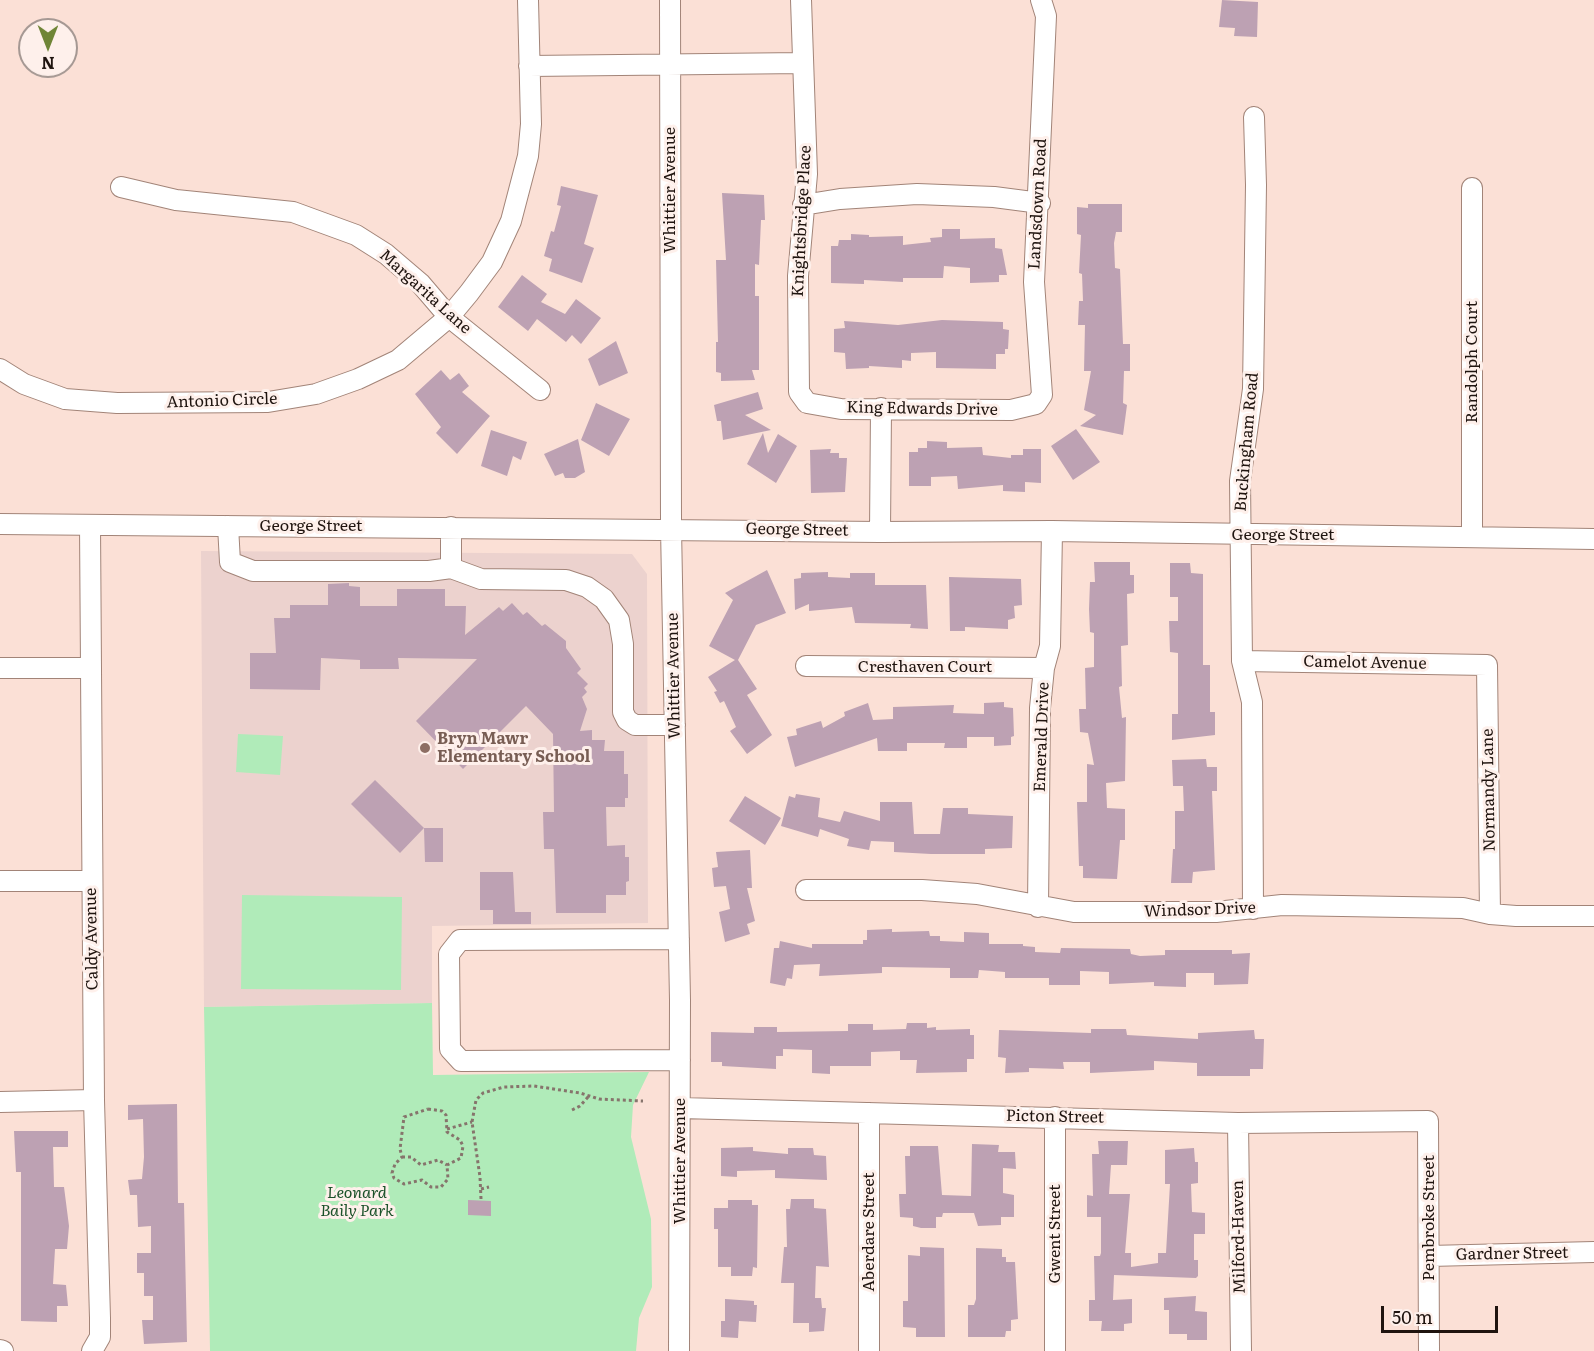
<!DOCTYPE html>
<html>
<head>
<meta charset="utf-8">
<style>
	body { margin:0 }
	#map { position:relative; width:1594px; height:1351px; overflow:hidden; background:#fbe0d6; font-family:Literata,serif }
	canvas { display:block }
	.north { position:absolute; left:18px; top:18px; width:60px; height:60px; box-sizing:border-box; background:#fef0eb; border:2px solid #a59893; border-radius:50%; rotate:180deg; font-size:16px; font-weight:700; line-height:24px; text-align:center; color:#1f140f }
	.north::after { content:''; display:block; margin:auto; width:21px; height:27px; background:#6f8536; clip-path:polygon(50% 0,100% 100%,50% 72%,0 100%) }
	.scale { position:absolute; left:1381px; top:1306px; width:117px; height:27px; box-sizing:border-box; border:3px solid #1f140f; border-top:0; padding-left:8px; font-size:18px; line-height:21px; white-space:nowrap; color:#1f140f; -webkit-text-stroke:4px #fef0eb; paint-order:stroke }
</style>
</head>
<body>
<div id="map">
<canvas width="1594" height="1351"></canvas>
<div class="north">N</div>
<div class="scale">50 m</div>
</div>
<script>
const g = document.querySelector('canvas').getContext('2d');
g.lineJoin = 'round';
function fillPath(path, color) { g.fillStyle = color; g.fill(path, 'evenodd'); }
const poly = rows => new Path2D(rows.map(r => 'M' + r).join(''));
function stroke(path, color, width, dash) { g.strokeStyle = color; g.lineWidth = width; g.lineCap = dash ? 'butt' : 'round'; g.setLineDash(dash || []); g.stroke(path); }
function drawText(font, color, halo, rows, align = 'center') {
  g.font = font + ' Literata,serif'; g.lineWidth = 6; g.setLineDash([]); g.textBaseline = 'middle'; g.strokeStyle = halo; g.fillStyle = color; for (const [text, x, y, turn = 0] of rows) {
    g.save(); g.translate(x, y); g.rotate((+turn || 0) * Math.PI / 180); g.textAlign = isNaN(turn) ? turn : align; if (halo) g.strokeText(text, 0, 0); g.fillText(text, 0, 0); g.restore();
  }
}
const commercial = poly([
	[201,551,632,554,647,574,648,923,432,926,432,1003,204,1007]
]);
const green = poly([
	[238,734,283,736,280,775,236,772],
	[242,895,402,897,401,990,241,989],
	[432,1003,433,1075,649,1072,633,1105,631,1137,651,1219,652,1287,639,1318,636,1351,210,1351,204,1007]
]);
const building = poly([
	[1222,0,1258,2,1257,37,1234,36,1235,28,1219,27],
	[561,186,598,195,584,244,594,248,582,283,549,271,552,259,544,256,551,231,554,232,561,206,557,205],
	[722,193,764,195,765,220,761,220,759,265,755,264,755,296,759,296,759,370,752,370,755,380,721,381,721,373,716,372,716,342,718,342,716,260,726,260],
	[1088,204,1122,204,1122,232,1116,232,1114,243,1115,268,1120,269,1123,344,1130,344,1130,371,1124,371,1123,403,1127,405,1123,435,1080,426,1096,415,1084,410,1091,371,1084,371,1085,325,1078,325,1079,301,1083,301,1082,274,1079,273,1081,235,1077,234,1077,207,1088,208],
	[942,229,960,229,960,239,995,238,995,248,1002,249,1007,275,999,275,999,282,970,283,970,268,944,266,943,278,903,278,903,282,864,280,864,284,831,283,831,246,838,246,839,240,851,240,851,234,869,235,869,237,903,236,903,245,931,242,930,238,942,237],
	[522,275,547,294,541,302,565,314,576,299,601,318,581,344,572,335,566,342,537,319,528,331,498,307],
	[942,320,1003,322,1003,329,1009,330,1008,349,1005,349,1005,354,996,354,996,369,936,368,936,352,911,353,911,361,902,360,902,368,869,366,869,368,846,369,845,353,834,352,834,329,845,328,844,321,898,325],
	[616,341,628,373,599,386,588,359],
	[441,370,450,380,459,373,469,386,462,392,490,416,457,454,436,433,441,427,415,394],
	[758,392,763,409,745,415,771,430,723,440,721,421,717,421,714,405],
	[596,403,630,419,609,456,581,440],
	[1076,429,1100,462,1073,480,1051,446],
	[491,430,527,442,521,460,513,456,507,476,481,466],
	[763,433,768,453,778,434,797,446,776,483,747,464],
	[578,439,585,472,575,478,565,478,563,473,555,476,544,454],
	[927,441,947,442,947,448,982,447,983,455,1011,458,1011,455,1023,455,1023,449,1041,449,1041,483,1025,482,1025,492,1003,491,1003,485,958,489,957,476,931,477,931,486,909,486,909,452,918,452,918,448,927,448],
	[831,449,830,453,839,453,839,458,847,458,845,492,811,493,810,450],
	[1094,562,1130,562,1130,575,1134,575,1134,593,1127,594,1128,645,1121,646,1122,686,1119,687,1122,718,1126,717,1125,781,1106,783,1107,808,1125,809,1125,840,1120,840,1117,879,1083,878,1083,866,1079,866,1077,802,1087,802,1087,764,1094,765,1088,733,1080,732,1079,709,1086,709,1085,668,1094,667,1094,633,1090,632,1089,609,1090,582,1095,582],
	[1170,563,1190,563,1191,573,1203,574,1203,665,1210,665,1210,712,1215,712,1215,735,1172,740,1172,714,1178,714,1178,653,1170,652,1169,621,1178,621,1178,597,1170,597],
	[767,570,786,613,756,625,738,660,757,689,747,695,772,735,747,754,730,731,736,727,724,701,720,703,714,692,717,691,708,677,735,660,709,646,733,600,725,593],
	[828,572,828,577,850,578,850,573,875,573,875,585,926,585,928,629,910,628,911,624,855,623,852,607,809,611,809,604,795,610,794,579,801,578,801,573],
	[949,577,1021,579,1022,605,1014,606,1015,618,1008,620,1008,629,965,627,965,631,950,631],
	[349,583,349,586,360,587,360,606,397,606,397,589,445,589,445,606,466,606,465,635,499,607,503,611,512,603,523,615,527,612,542,626,545,624,566,641,566,648,581,669,577,673,588,684,584,688,587,692,582,697,587,709,580,731,592,730,592,740,605,740,604,751,624,751,624,774,628,774,628,798,625,798,625,807,606,807,607,846,625,845,625,857,629,857,629,881,626,882,626,895,606,895,606,913,556,913,554,849,544,849,543,812,554,812,553,734,526,706,463,769,416,721,477,659,398,658,399,669,360,669,360,660,321,658,320,690,250,689,250,653,276,653,274,618,290,618,290,605,328,605,328,584],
	[1004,702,1004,707,1013,708,1014,736,1011,737,1011,745,994,746,994,737,967,737,967,748,944,748,945,743,907,743,907,751,878,751,877,738,795,767,787,737,797,735,796,729,821,721,823,728,845,716,844,712,868,703,873,720,893,719,893,707,954,705,953,713,984,714,984,703],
	[1206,759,1207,767,1217,767,1217,791,1212,791,1215,870,1193,872,1192,883,1171,883,1173,849,1175,849,1175,811,1184,811,1183,786,1173,786,1172,760],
	[375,780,424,828,400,853,351,804],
	[796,794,820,798,818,817,840,822,844,811,880,821,880,802,912,802,914,834,940,834,943,808,968,808,968,814,1013,816,1012,848,985,849,985,854,931,854,894,852,894,842,871,841,869,850,847,846,849,839,820,829,818,837,781,826,789,796,795,798],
	[745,796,781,818,765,845,729,821],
	[424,828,443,828,443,862,425,862],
	[750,850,752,888,747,888,755,921,747,924,750,934,725,942,719,912,730,909,726,886,714,887,712,868,718,867,716,852],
	[480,872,513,872,515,912,531,912,531,924,493,924,493,910,480,910],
	[892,929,892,932,929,931,930,936,940,936,940,941,964,942,964,932,989,933,989,944,1023,944,1023,946,1035,947,1035,952,1060,953,1061,948,1130,949,1131,954,1140,956,1165,955,1165,950,1232,950,1232,954,1250,953,1248,984,1214,985,1214,973,1186,973,1186,987,1154,986,1154,982,1109,984,1109,972,1080,971,1080,985,1049,985,1049,978,1005,978,1005,972,979,970,978,978,950,978,950,968,887,967,882,967,882,973,819,976,820,964,794,965,792,979,787,978,785,986,770,983,774,948,779,948,780,941,812,948,812,944,863,944,863,940,867,940,867,930],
	[907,1023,927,1023,927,1028,936,1027,936,1030,970,1029,970,1035,974,1035,974,1059,967,1059,967,1072,916,1073,917,1060,900,1060,900,1051,871,1052,871,1066,830,1066,830,1074,812,1073,812,1050,783,1049,783,1056,776,1056,776,1069,722,1066,722,1062,711,1062,711,1032,754,1033,754,1027,777,1027,777,1032,848,1031,848,1024,873,1024,873,1030,906,1029],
	[1091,1029,1126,1029,1127,1035,1198,1039,1198,1033,1254,1030,1255,1039,1264,1039,1263,1069,1250,1069,1250,1076,1197,1076,1197,1063,1154,1061,1154,1070,1090,1073,1090,1062,1063,1062,1064,1069,1029,1068,1029,1072,1005,1073,1006,1058,998,1057,999,1030,1091,1033],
	[177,1104,178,1203,184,1203,187,1342,144,1344,142,1320,153,1320,153,1296,144,1296,144,1273,137,1273,137,1253,151,1253,151,1226,138,1227,137,1195,130,1195,128,1180,142,1179,144,1157,143,1119,128,1120,128,1105],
	[14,1131,68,1131,68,1147,53,1147,54,1187,64,1187,69,1226,67,1249,55,1249,53,1284,66,1285,68,1306,57,1306,57,1322,21,1321,21,1172,16,1172],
	[1098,1141,1128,1141,1127,1165,1111,1165,1109,1194,1130,1194,1125,1253,1131,1253,1131,1267,1158,1263,1158,1253,1166,1253,1170,1184,1165,1184,1165,1150,1194,1148,1195,1162,1198,1162,1198,1183,1191,1184,1192,1212,1205,1213,1205,1234,1194,1234,1194,1260,1198,1260,1198,1276,1196,1278,1114,1275,1113,1300,1132,1299,1132,1323,1124,1324,1124,1331,1101,1331,1102,1321,1089,1321,1089,1300,1095,1300,1094,1256,1100,1256,1101,1253,1101,1217,1087,1217,1087,1195,1093,1196,1092,1154,1099,1154],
	[972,1144,999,1145,998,1152,1015,1152,1016,1169,1003,1168,1003,1193,1014,1195,1014,1217,1001,1217,1001,1225,978,1226,974,1213,943,1213,942,1217,936,1217,936,1228,921,1228,913,1226,913,1218,900,1217,899,1194,906,1194,905,1156,910,1156,910,1146,938,1146,942,1195,971,1196],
	[753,1147,753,1151,788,1154,788,1148,813,1148,814,1155,826,1156,827,1180,775,1178,775,1170,737,1171,737,1177,721,1176,721,1148],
	[791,1199,814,1199,814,1208,826,1209,829,1267,816,1266,815,1298,821,1298,822,1308,826,1308,824,1331,809,1332,809,1323,793,1323,794,1283,781,1283,784,1247,787,1247,786,1209,790,1209],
	[468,1200,491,1201,491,1216,468,1215],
	[728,1200,752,1200,752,1205,758,1205,757,1268,753,1267,752,1276,731,1276,731,1267,718,1267,718,1229,714,1229,714,1208,728,1208],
	[920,1247,944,1248,945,1337,916,1337,916,1328,903,1327,903,1301,908,1301,908,1255,920,1256],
	[976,1248,1002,1249,1002,1257,1006,1257,1006,1262,1015,1262,1018,1319,1011,1320,1011,1331,1006,1331,1005,1337,968,1337,968,1305,974,1305,976,1299],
	[1196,1296,1195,1311,1207,1312,1207,1340,1187,1340,1187,1334,1169,1334,1169,1310,1164,1310,1164,1298],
	[725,1299,754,1301,754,1305,757,1305,756,1322,739,1321,738,1338,721,1337,721,1321,725,1321]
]);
const path = poly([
	[428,1109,442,1111,446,1115,447,1132,460,1140,463,1146,461,1158,447,1165,448,1179,441,1187,431,1187,422,1180,404,1184,394,1178,392,1173,395,1164,402,1157,400,1149,404,1117,428,1109],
	[572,1110,580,1106,588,1097],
	[447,1129,472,1122],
	[402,1157,411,1157,421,1165,438,1160,447,1165],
	[481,1189,489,1187],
	[481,1199,480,1177,472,1122,476,1100,483,1093,504,1087,534,1086,580,1093,599,1099,643,1101]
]);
const minor = poly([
	[670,0,671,528,680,1000,679,1351],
	[801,0,807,174,798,276,799,392,807,403,841,409,1011,410,1036,404,1042,395,1034,282,1046,16,1041,0],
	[529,66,802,63],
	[121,187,176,200,293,212,356,235,386,254,420,283,449,317,540,390],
	[1472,188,1472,536],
	[803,205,840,199,917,194,994,197,1040,203],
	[0,369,24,384,65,399,117,403,268,402,316,394,358,379,398,360,449,317,469,293,492,262,511,221,528,156,531,124,528,0],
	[0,524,880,532,1052,531,1594,539],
	[90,525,94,1100,100,1318,100,1337,92,1351],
	[228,526,230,562,253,571,429,571,451,568,481,579,566,580,587,587,604,599,619,620,623,644,623,712,627,720,635,725,675,725],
	[880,532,881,408],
	[451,568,451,527],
	[1242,661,1487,665,1490,914],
	[806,666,1044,668],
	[0,668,89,668],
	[0,881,92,881],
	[806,890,922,890,977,894,1074,912,1216,912,1282,905,1463,908,1490,914,1516,916,1594,916],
	[1038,907,1040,708,1044,668,1050,646,1052,531],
	[1253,909,1252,702,1242,661,1240,481,1253,389,1256,185,1254,117],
	[679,939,460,940,449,954,450,1049,461,1061,680,1060],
	[0,1102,94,1100],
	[681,1108,1238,1123,1428,1121,1429,1351],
	[1055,1117,1055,1351],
	[1238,1123,1241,1351],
	[1429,1256,1594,1252],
	[0,1350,3,1351],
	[869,1351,869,1113]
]);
const markers = [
	[425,748,6,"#8d6e63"]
];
const streetNames = [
	["Whittier Avenue",670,190,-90],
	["Landsdown Road",1038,204,-87],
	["Knightsbridge Place",802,221,-87],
	["Margarita Lane",425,292,42],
	["Randolph Court",1472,362,-90],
	["Antonio Circle",222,401,-2],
	["King Edwards Drive",922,409,1],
	["Buckingham Road",1247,442,-85],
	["George Street",311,526],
	["George Street",797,530,1],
	["George Street",1283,535],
	["Camelot Avenue",1365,663,1],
	["Cresthaven Court",925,667],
	["Whittier Avenue",674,676,-91],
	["Emerald Drive",1042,737,-88],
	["Normandy Lane",1489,790,-91],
	["Windsor Drive",1200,910,-2],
	["Caldy Avenue",92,939,-91],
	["Picton Street",1055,1117,1],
	["Whittier Avenue",680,1161,-90],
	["Pembroke Street",1429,1218,-90],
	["Aberdare Street",869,1232,-90],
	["Gwent Street",1055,1234,-90],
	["Milford-Haven",1239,1237,-91],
	["Gardner Street",1512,1254,-1]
];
const educationNames = [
	["Bryn Mawr",437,739],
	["Elementary School",437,757]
];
const parkNames = [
	["Leonard",357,1193],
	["Baily Park",357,1211]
];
fillPath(commercial, '#ecd2ce');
fillPath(green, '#b0ebb9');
fillPath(building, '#bda1b3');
stroke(minor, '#a28478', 22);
stroke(path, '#86746c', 3, [3, 3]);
stroke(minor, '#fff', 20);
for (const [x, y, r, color] of markers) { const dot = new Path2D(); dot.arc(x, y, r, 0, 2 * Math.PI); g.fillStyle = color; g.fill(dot); stroke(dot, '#fef0eb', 2); }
drawText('16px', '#1f140f', '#fef0eb', streetNames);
drawText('bold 16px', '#785e54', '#fef0eb', educationNames, 'left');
drawText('italic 16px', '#1b5129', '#fef0eb', parkNames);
</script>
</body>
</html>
